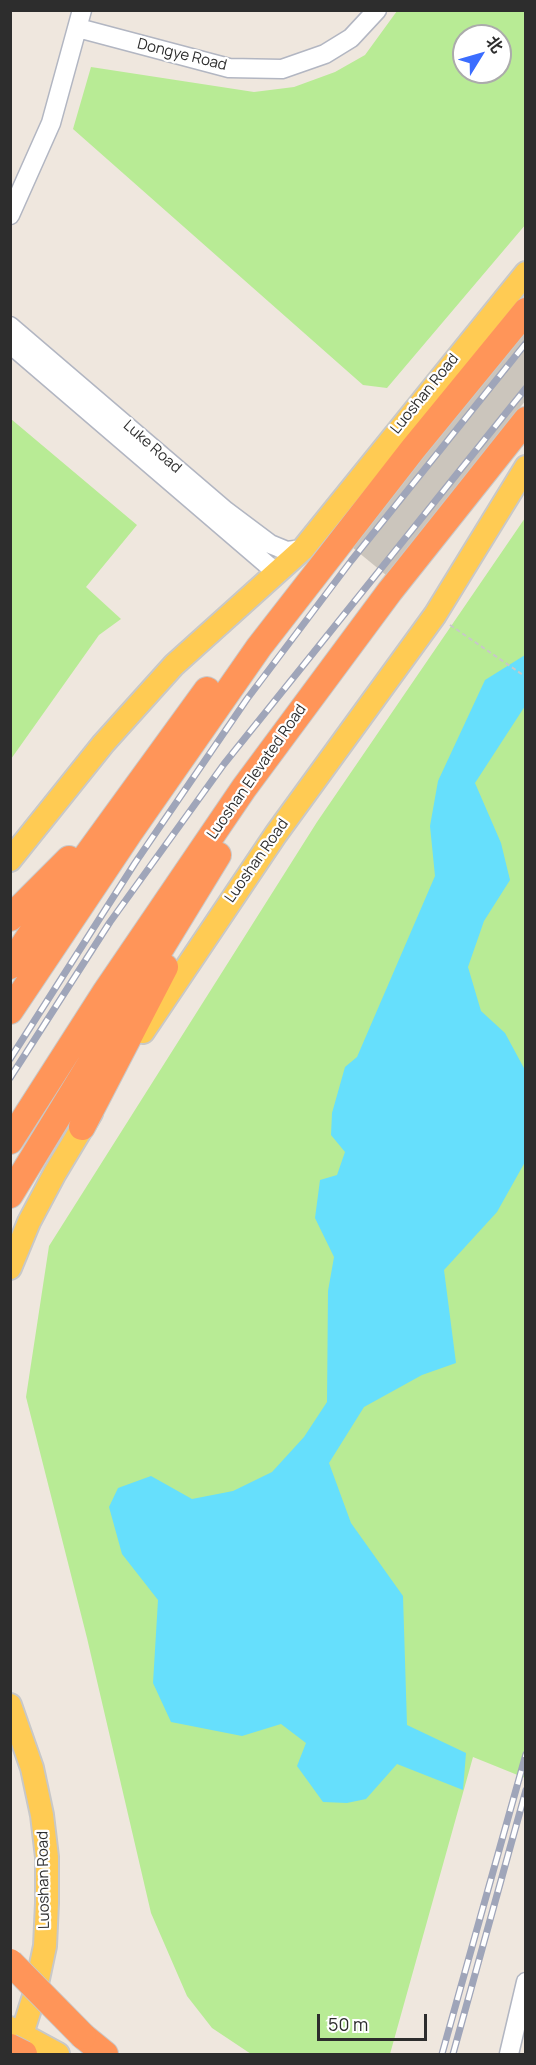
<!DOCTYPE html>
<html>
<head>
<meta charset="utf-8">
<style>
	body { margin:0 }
	#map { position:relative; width:536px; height:2065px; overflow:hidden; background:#efe7de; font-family:Manrope,"Noto Sans SC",sans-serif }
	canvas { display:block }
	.frame { position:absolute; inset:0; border:12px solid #2d2d2d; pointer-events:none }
	.north { position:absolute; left:452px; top:24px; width:60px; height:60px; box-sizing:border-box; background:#fff; border:2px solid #ababab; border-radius:50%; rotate:53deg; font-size:16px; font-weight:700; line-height:24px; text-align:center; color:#2d2d2d }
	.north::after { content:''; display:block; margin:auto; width:21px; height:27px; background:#3b6dff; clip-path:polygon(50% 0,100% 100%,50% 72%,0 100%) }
	.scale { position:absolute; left:317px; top:2014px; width:110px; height:27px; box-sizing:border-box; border:3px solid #2d2d2d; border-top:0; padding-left:8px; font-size:18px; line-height:21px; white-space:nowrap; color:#2d2d2d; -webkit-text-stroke:4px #fff; paint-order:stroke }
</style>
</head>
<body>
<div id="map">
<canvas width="536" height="2065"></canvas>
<div class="frame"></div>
<div class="north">北</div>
<div class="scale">50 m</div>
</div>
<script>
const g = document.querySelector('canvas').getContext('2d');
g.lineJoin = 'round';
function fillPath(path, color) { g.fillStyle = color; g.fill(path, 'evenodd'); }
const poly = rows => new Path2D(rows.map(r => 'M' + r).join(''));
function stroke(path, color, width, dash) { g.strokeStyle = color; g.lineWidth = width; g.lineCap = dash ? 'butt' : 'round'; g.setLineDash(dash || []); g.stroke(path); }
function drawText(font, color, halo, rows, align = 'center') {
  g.font = font + ' Manrope,sans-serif'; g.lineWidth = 4.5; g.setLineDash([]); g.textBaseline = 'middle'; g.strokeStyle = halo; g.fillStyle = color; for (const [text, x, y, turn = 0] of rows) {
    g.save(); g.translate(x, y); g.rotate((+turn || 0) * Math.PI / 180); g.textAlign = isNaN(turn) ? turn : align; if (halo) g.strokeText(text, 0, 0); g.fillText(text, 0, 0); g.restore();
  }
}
const green = poly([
	[397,11,525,11,526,224,387,388,363,385,73,129,91,67,254,92,294,87,335,72,365,55],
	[464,36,500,36,500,72,464,72],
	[11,419,137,525,86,587,121,619,99,635,11,759],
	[525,518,525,1778,473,1757,390,2054,251,2054,212,2028,187,1996,151,1913,87,1638,26,1397,49,1246,317,822]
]);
const water = poly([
	[525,655,525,706,475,783,501,843,510,880,484,921,468,967,481,1011,505,1033,525,1070,525,1162,497,1212,444,1270,456,1363,422,1375,364,1407,329,1463,351,1523,403,1596,407,1725,466,1753,463,1790,397,1764,366,1799,347,1803,323,1802,297,1766,306,1743,281,1724,242,1736,171,1722,153,1683,158,1600,122,1554,109,1507,118,1488,151,1476,192,1499,233,1491,272,1472,304,1437,327,1402,328,1291,334,1257,315,1218,320,1180,337,1175,345,1152,331,1135,332,1113,345,1067,357,1057,435,876,430,826,438,781,485,680]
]);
const building = poly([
	[526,319,526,400,386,575,347,543]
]);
const path = poly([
	[450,625,526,677]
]);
const minor = poly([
	[78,28,229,68,282,69,325,54,351,38,377,10],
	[10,215,51,123,82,10],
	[10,326,226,511,270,544,287,551,303,549],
	[10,344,278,574],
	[509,2054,526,1982]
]);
const major = poly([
	[10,860,103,744,174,665,303,549,526,273],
	[143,1032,276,834,435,615,526,467],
	[10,1268,29,1222,55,1173,91,1113],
	[10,1705,32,1768,42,1815,47,1857,47,1903,45,1946,35,1993,22,2034,12,2054],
	[10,2028,58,2054]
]);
const highway = poly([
	[10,918,69,859],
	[10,966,40,920,207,690],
	[10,1011,130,832,259,647,413,449,526,311],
	[82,1127,165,967],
	[10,1141,106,991,244,788,390,591,526,420],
	[10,1195,218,855],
	[83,2036,105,2054]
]);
const rail = poly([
	[10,1059,135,863,247,699,351,561,526,343],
	[10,1078,110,922,224,764,526,388],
	[442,2054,526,1754],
	[453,2054,526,1790]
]);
const highwayBridge = poly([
	[10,1962,83,2036],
	[10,2047,24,2054]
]);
const streetNames = [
	["Dongye Road",182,55,14],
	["Luoshan Road",425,394,-51],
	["Luke Road",152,447,41],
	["Luoshan Elevated Road",257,772,-55],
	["Luoshan Road",257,861,-55],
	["Luoshan Road",44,1880,-91]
];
fillPath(green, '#b8eb95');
fillPath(water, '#66dffc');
fillPath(building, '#cbc5bc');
stroke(minor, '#b2b6c2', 21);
stroke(major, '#c8c8c8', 26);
stroke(highway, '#c8c8c8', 28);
stroke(path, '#c8c8c8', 2, [4.5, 3]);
stroke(minor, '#fff', 18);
stroke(major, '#ffcb53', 22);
stroke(highway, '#ff9559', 26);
stroke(rail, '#9fa5b9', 7);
stroke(rail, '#fff', 4.5, [14]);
stroke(highwayBridge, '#c8c8c8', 28, []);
stroke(highwayBridge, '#ff9559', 26);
drawText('15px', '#2d2d2d', '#fff', streetNames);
</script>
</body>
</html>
